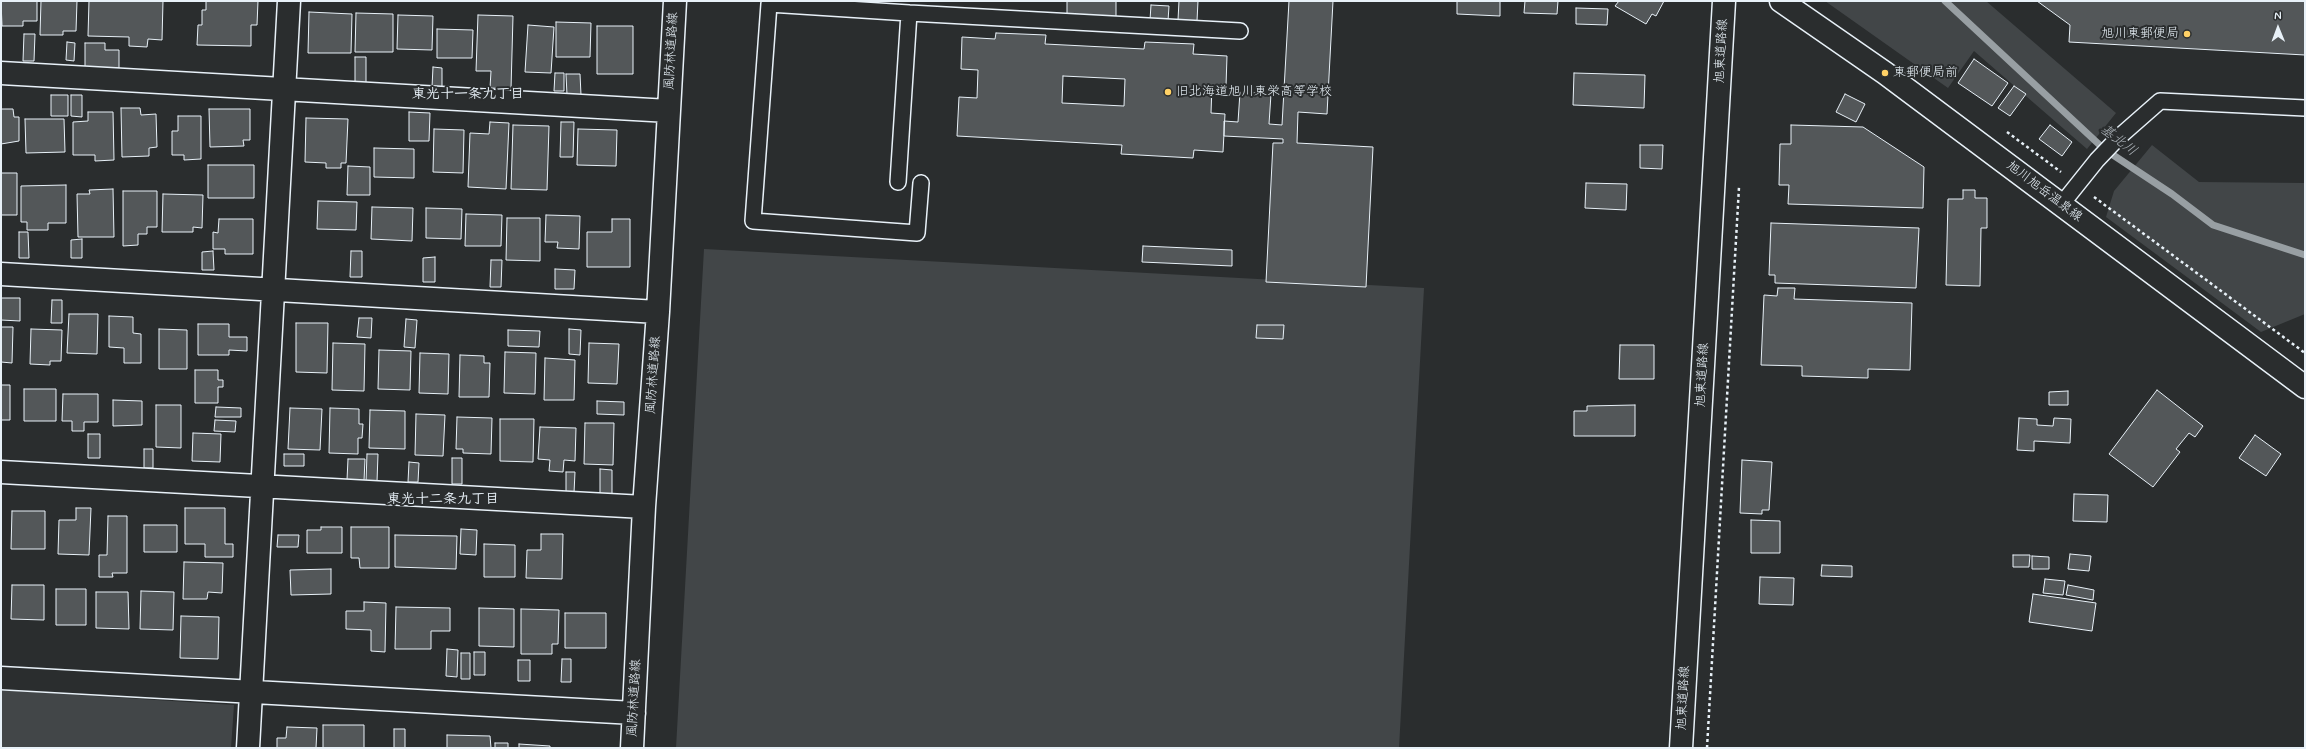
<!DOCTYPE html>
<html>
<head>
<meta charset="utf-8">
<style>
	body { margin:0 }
	#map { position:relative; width:2306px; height:749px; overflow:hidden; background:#2a2d2e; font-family:Mynerve,sans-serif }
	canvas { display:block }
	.frame { position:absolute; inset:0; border:2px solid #e8f1f8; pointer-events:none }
	.north { position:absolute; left:2258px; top:8px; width:40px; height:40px; -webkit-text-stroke:3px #2a2d2e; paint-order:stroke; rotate:359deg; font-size:11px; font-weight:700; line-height:16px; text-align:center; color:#e8f1f8 }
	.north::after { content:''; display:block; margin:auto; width:14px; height:18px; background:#e8f1f8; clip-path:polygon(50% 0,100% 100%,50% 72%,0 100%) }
</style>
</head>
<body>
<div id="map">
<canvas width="2306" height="749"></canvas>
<div class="frame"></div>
<div class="north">N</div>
</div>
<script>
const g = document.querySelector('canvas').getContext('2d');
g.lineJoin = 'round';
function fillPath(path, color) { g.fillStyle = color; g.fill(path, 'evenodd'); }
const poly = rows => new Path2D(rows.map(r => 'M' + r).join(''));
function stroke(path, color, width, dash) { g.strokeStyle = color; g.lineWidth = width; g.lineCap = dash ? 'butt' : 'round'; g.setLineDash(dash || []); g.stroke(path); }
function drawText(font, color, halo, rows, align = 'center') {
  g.font = font + ' Mynerve,"Klee One",sans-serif'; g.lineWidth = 4; g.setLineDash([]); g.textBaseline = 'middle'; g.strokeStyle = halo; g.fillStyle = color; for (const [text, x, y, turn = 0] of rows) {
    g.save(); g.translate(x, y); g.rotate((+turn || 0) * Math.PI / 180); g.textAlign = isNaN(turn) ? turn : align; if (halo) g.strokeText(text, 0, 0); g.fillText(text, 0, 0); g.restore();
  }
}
const green = poly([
	[1825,1,1986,1,2116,113,2087,149,1974,51,1948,88],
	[2152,145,2199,182,2305,183,2305,314,2261,332,2106,217,2114,191],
	[704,249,1424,288,1399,748,676,748],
	[1,690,234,705,231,748,1,748]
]);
const stream = poly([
	[1945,1,2104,149,2172,194,2213,225,2305,255]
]);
const building = poly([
	[1,1,37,1,37,21,23,21,23,26,2,26,1,1],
	[41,1,77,1,76,31,63,31,63,35,40,35,41,1],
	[89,1,163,1,162,40,148,39,147,47,129,46,129,37,88,36,89,1],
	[206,1,258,1,257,25,251,25,251,46,197,45,198,25,202,25,202,10,206,10,206,1],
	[1067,1,1116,1,1116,17,1067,15,1067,1],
	[1179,1,1198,1,1197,21,1178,20,1179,1],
	[1289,1,1333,1,1327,114,1298,112,1297,143,1373,147,1366,287,1266,282,1273,143,1283,143,1283,139,1224,136,1224,121,1238,122,1240,92,1271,94,1269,124,1282,125,1289,1],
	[1457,1,1500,1,1500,16,1457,14,1457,1],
	[1525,1,1558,1,1557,14,1524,13,1525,1],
	[1619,1,1664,1,1656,16,1652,14,1646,24,1615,6,1619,1],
	[2037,1,2305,1,2305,55,2069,42,2070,25,2037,1],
	[1151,5,1169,6,1168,21,1150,20,1151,5],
	[1576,8,1608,9,1607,25,1576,24,1576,8],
	[309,12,352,14,351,53,308,53,309,12],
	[356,13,393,14,393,52,355,52,356,13],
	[398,15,433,16,432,50,397,49,398,15],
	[478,15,513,16,511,89,490,88,491,71,476,71,478,15],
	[556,22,591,23,590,57,556,57,556,22],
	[528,25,554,27,551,73,525,72,528,25],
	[597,26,633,26,633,74,597,74,597,26],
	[437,29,473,30,472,58,437,58,437,29],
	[996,33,1046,35,1045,44,1144,49,1145,42,1194,44,1193,54,1227,56,1226,86,1212,86,1211,113,1225,114,1223,152,1194,150,1193,158,1121,154,1122,145,957,136,959,97,977,98,978,70,961,69,962,37,995,39,996,33],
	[1063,76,1125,79,1124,106,1062,103,1063,76],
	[24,34,35,34,34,61,23,61,24,34],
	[67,42,75,43,74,61,66,60,67,42],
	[85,43,105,43,105,50,119,50,119,68,85,68,85,43],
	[355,57,366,57,366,83,355,83,355,57],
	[1974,59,2008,83,1992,106,1958,83,1974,59],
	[433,67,442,68,442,87,432,87,433,67],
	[555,73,564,73,564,91,554,91,555,73],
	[1574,73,1645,75,1644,108,1573,105,1574,73],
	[566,74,580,74,581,95,567,95,566,74],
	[2014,86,2026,94,2010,116,1998,108,2014,86],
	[1845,94,1865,104,1856,122,1836,112,1845,94],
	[51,95,68,95,68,116,51,116,51,95],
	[71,95,82,95,82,117,71,116,71,95],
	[121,108,140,108,141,115,156,114,157,147,149,148,149,156,122,157,121,108],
	[1,109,13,109,14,117,19,117,19,141,1,144,1,109],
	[209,109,250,109,250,140,243,140,244,146,210,147,209,109],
	[88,112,113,112,114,160,95,161,95,155,73,155,73,122,88,121,88,112],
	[409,112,430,113,429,141,409,141,409,112],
	[178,116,201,116,201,159,184,160,184,155,172,155,172,131,178,131,178,116],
	[306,118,348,119,346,163,341,163,341,168,326,168,326,163,305,162,306,118],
	[25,119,64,119,65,152,26,153,25,119],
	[490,122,509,123,506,189,468,187,470,133,489,134,490,122],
	[561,122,574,122,573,157,560,157,561,122],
	[513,125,549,126,547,190,511,189,513,125],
	[1791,125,1863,127,1924,167,1923,208,1788,204,1789,185,1779,185,1780,144,1791,144,1791,125],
	[2050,125,2072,142,2062,156,2039,139,2050,125],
	[434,129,464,130,463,173,433,172,434,129],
	[578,129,617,130,616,166,577,165,578,129],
	[1640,145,1663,145,1662,169,1640,168,1640,145],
	[374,148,414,149,414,178,374,177,374,148],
	[208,165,254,165,254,198,208,198,208,165],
	[348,166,370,167,370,195,347,195,348,166],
	[1,173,17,173,17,215,1,215,1,173],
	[1586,183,1627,184,1626,210,1585,208,1586,183],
	[66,185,66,223,48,223,48,230,27,230,27,222,21,222,21,186,66,185],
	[113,189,114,237,78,237,77,194,90,194,89,190,113,189],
	[1963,190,1975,190,1975,198,1987,198,1987,228,1981,228,1980,286,1946,285,1948,199,1963,199,1963,190],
	[123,191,157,191,157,227,147,227,147,234,138,234,138,245,123,246,123,191],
	[163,194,203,195,202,228,193,227,193,232,162,232,163,194],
	[318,201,357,202,356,230,317,229,318,201],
	[372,207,413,208,412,241,371,239,372,207],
	[426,208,462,209,461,239,426,238,426,208],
	[466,214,502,215,501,246,465,246,466,214],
	[546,215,580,216,579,249,557,248,558,242,545,242,546,215],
	[507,218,540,218,540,261,506,260,507,218],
	[219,219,253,219,253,254,225,254,225,249,213,249,213,232,218,233,219,219],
	[612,219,630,219,630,267,587,267,587,232,612,232,612,219],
	[1771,223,1919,228,1916,288,1775,283,1775,275,1769,275,1771,223],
	[19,232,28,232,29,258,19,258,19,232],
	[82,239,82,258,71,258,71,240,82,239],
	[1143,246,1232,250,1232,266,1142,262,1143,246],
	[213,251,214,270,202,270,202,252,213,251],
	[351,251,362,251,362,277,350,277,351,251],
	[435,257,435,282,423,282,423,258,435,257],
	[491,260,502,260,501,287,490,287,491,260],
	[555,269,575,270,574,289,555,289,555,269],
	[1778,288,1795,288,1794,299,1912,303,1910,370,1868,369,1868,378,1802,376,1802,366,1761,365,1764,295,1777,296,1778,288],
	[1,298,20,298,20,321,1,320,1,298],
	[52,300,62,300,62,323,51,323,52,300],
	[69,314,98,314,97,354,67,353,69,314],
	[109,316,133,317,133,333,141,334,141,363,124,363,124,348,109,347,109,316],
	[359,318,372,318,371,338,357,337,359,318],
	[406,319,417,320,415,348,404,347,406,319],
	[296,323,328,323,327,373,296,372,296,323],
	[198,324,229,324,229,337,247,337,247,351,229,350,229,355,198,355,198,324],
	[1257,325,1284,325,1283,339,1256,338,1257,325],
	[1,327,13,327,12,363,1,362,1,327],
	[31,329,62,330,61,361,50,361,50,365,30,364,31,329],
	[159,329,187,330,187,369,159,369,159,329],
	[569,329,581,330,580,355,569,354,569,329],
	[508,330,540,331,539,347,508,346,508,330],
	[333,343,365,344,364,391,332,390,333,343],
	[589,343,619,344,617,384,588,383,589,343],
	[1620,345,1654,345,1654,379,1619,379,1620,345],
	[379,350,411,351,410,390,378,389,379,350],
	[505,352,536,353,535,394,504,393,505,352],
	[420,353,449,354,448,394,419,393,420,353],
	[460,355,484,356,484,363,490,363,489,397,459,397,460,355],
	[545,358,575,360,574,400,544,400,545,358],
	[195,370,218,370,218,380,223,380,223,387,218,387,218,403,195,403,195,370],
	[1,385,10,385,10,420,1,420,1,385],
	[24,389,56,389,56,421,24,421,24,389],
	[2157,390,2203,426,2195,437,2189,433,2176,449,2180,452,2153,487,2109,454,2157,390],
	[2068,391,2068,405,2049,405,2049,392,2068,391],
	[63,394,98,394,98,422,84,422,84,431,72,431,72,421,62,421,63,394],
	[113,400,142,401,142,425,113,426,113,400],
	[597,401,624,402,624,415,597,414,597,401],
	[156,405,181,405,181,448,156,447,156,405],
	[1635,405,1635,436,1574,436,1574,411,1587,411,1587,406,1635,405],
	[216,407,241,408,241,417,215,417,216,407],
	[290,408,322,409,320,450,288,449,290,408],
	[330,408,359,409,359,424,363,424,362,438,358,438,358,454,329,453,330,408],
	[370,410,405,411,405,449,369,448,370,410],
	[416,414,445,415,443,456,415,455,416,414],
	[457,417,492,418,491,454,463,453,463,449,456,449,457,417],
	[2019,418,2037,419,2037,425,2053,426,2054,418,2071,419,2070,443,2034,441,2034,451,2017,450,2019,418],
	[500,419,534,419,533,462,500,461,500,419],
	[215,420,236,421,235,432,214,431,215,420],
	[585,423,614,423,613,465,584,464,585,423],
	[540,427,576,428,575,461,564,460,563,472,549,471,550,460,538,459,540,427],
	[193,433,221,434,220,462,192,461,193,433],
	[88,434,100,434,100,458,88,458,88,434],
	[2255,435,2281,454,2266,476,2239,458,2255,435],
	[144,449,153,449,153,468,144,468,144,449],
	[284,454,304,454,304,466,284,466,284,454],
	[367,454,378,454,377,482,366,482,367,454],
	[452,458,462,458,462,484,452,484,452,458],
	[348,459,365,459,364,481,347,480,348,459],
	[1742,460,1772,462,1769,510,1762,510,1762,514,1740,513,1742,460],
	[409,462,419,463,418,482,408,482,409,462],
	[600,469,612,470,612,495,600,495,600,469],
	[566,472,575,472,574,493,566,492,566,472],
	[2074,494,2108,495,2107,522,2073,521,2074,494],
	[76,508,91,508,89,555,58,554,59,520,76,520,76,508],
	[185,508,225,508,225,544,233,544,233,557,205,557,205,544,185,544,185,508],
	[12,511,45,511,45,549,11,549,12,511],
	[108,516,127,516,127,573,112,573,113,577,99,577,99,555,107,555,108,516],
	[1751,520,1780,521,1780,553,1751,553,1751,520],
	[144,525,177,525,177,552,144,552,144,525],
	[321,527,342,527,342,553,307,553,307,530,321,530,321,527],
	[351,527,389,527,389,568,360,568,359,558,351,558,351,527],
	[461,529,477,530,476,555,460,554,461,529],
	[541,534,563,534,562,579,526,578,527,550,541,550,541,534],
	[278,535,299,535,298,547,277,547,278,535],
	[395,535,457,536,456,569,395,567,395,535],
	[484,544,515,545,515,577,484,577,484,544],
	[2070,554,2091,556,2089,571,2068,569,2070,554],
	[2013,555,2030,555,2029,567,2013,567,2013,555],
	[2032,556,2049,557,2049,569,2032,569,2032,556],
	[184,562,223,563,222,593,208,592,207,599,183,599,184,562],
	[1822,565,1852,566,1852,577,1821,576,1822,565],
	[331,569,331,594,291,595,290,570,331,569],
	[1760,577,1794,578,1793,605,1759,604,1760,577],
	[2045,579,2065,581,2063,595,2043,593,2045,579],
	[12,585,44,585,44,620,11,619,12,585],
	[2068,585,2094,590,2093,600,2066,595,2068,585],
	[56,589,86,589,86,625,56,625,56,589],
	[141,591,174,592,173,630,140,629,141,591],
	[96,592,128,592,129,629,96,628,96,592],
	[2033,594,2096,603,2092,631,2029,622,2033,594],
	[364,602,386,603,385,652,371,651,371,630,346,629,346,611,364,611,364,602],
	[396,607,450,608,450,631,431,631,431,649,395,649,396,607],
	[479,608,514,609,514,647,479,646,479,608],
	[521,609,559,610,558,644,552,644,552,654,521,654,521,609],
	[565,613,606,613,606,648,565,648,565,613],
	[181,616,219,617,218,659,180,658,181,616],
	[447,649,458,650,457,677,446,676,447,649],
	[474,652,485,652,485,675,474,675,474,652],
	[461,653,470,653,470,679,461,679,461,653],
	[562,659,571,659,571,682,561,682,562,659],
	[518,660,530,660,530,681,518,681,518,660],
	[323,725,364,725,364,748,323,748,323,725],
	[287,727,317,728,316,748,277,748,277,738,286,738,287,727],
	[394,729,405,729,405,748,394,748,394,729],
	[447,735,490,736,491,748,447,748,447,735],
	[495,743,508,743,508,748,495,748,495,743],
	[519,744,550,746,550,748,519,748,519,744]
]);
const path = poly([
	[2007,132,2061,172],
	[2094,197,2305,353],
	[1707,748,1739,187]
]);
const service = poly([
	[909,13,1240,31],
	[898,182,909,13,769,4,753,221,917,233,921,183],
	[2061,205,2097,160,2119,137,2160,101,2305,108]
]);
const minor = poly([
	[1,73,669,111],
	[1,274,658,312],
	[1,472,644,507],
	[1,678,634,713],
	[248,748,289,1],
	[632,748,644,507,658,312,675,1]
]);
const tertiary = poly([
	[1681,748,1724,1]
]);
const secondary = poly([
	[1781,1,1885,73,2305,387]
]);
const markers = [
	[2187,34,4,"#ffd166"],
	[1885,73,4,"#ffd166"],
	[1168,92,4,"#ffd166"]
];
const poiNames = [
	["旭川東郵便局",2179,34,"right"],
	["東郵便局前",1893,73],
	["旧北海道旭川東栄高等学校",1176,92]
];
const streetNames = [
	["風防林道路線",672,51,-87],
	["旭東道路線",1722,51,-87],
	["旭川旭岳温泉線",2044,192,37],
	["風防林道路線",654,375,-86],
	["旭東道路線",1703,375,-87],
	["風防林道路線",635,698,-87],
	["旭東道路線",1684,698,-87]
];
const neighbourhoodNames = [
	["東光十一条九丁目",468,95],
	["東光十二条九丁目",443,500]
];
const waterNames = [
	["基北川",2118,141,38]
];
fillPath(green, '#424648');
stroke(stream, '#989fa3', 7);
fillPath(building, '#535759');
stroke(building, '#e8f1f8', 1);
stroke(service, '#e8f1f8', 18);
stroke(minor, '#e8f1f8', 25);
stroke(tertiary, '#e8f1f8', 25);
stroke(secondary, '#e8f1f8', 25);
stroke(path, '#e8f1f8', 2.5, [3, 3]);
stroke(service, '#2a2d2e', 15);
stroke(minor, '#2a2d2e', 22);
stroke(tertiary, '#2a2d2e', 22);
stroke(secondary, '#2a2d2e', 22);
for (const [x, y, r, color] of markers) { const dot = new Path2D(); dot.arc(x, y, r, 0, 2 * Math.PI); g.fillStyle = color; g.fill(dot); stroke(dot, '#2a2d2e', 1.5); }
drawText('13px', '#e8f1f8', '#2a2d2e', poiNames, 'left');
drawText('13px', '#e8f1f8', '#2a2d2e', streetNames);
drawText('bold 14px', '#e8f1f8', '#2a2d2e', neighbourhoodNames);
drawText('italic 14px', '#acb3b9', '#2a2d2e', waterNames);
</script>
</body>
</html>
